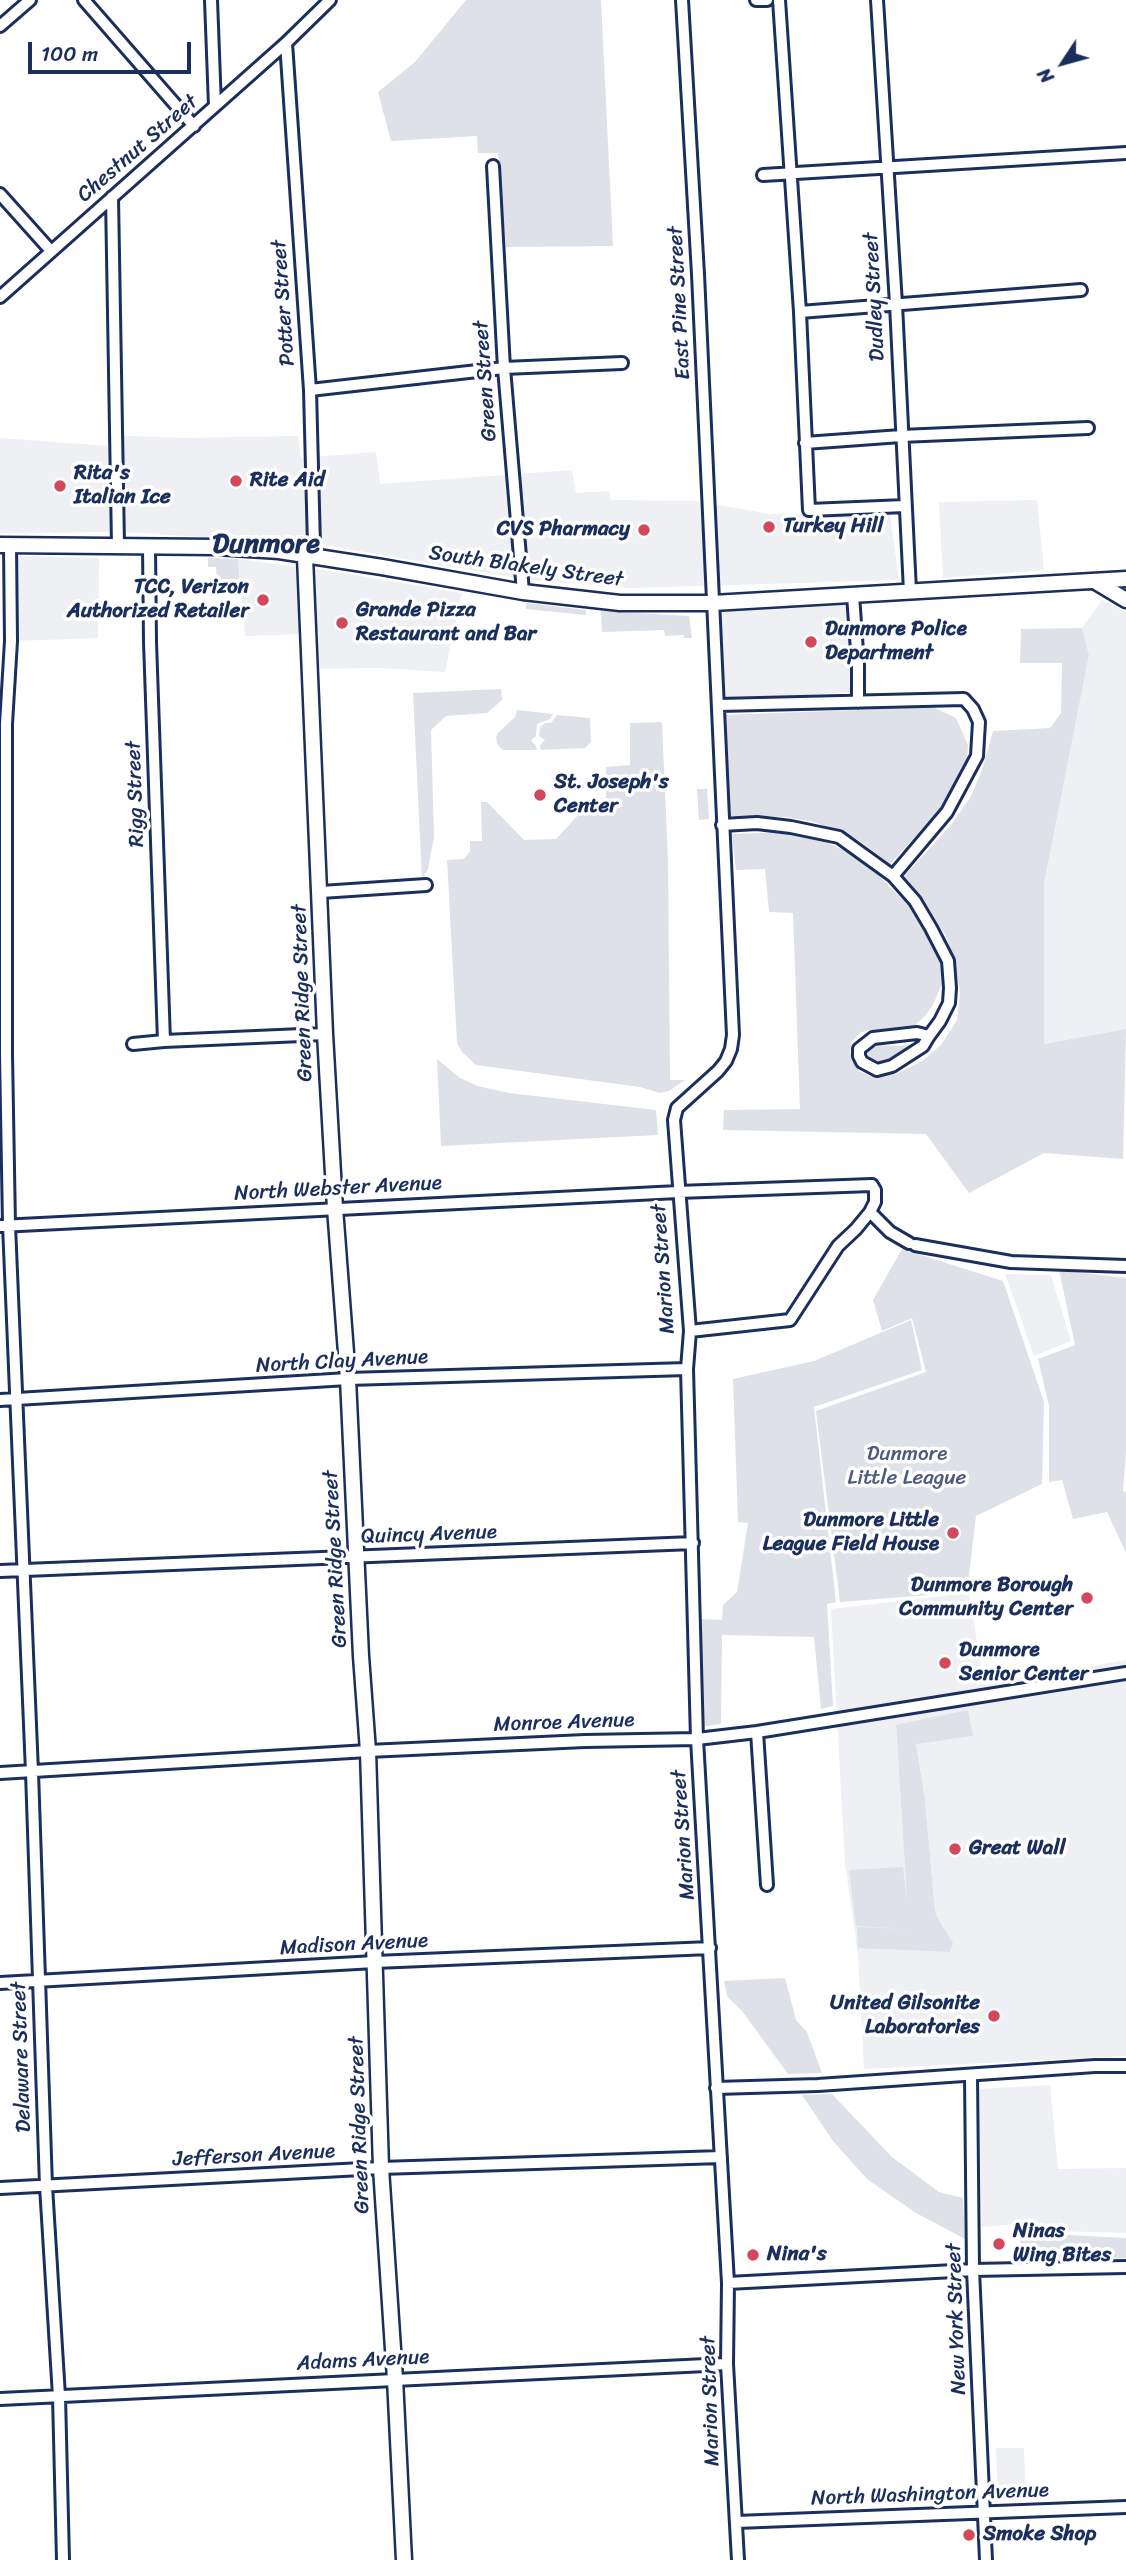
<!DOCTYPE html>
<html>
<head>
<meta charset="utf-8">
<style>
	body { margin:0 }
	#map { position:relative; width:1126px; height:2560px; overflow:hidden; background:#fff; font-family:Sriracha,sans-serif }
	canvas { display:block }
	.north { position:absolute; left:1028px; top:28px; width:70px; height:70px; -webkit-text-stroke:5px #fff; paint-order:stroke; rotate:234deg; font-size:19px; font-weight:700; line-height:28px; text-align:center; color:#1b2f5e }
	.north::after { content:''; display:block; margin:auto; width:24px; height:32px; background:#1b2f5e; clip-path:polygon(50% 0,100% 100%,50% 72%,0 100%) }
	.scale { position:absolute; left:28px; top:42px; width:163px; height:32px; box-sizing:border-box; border:4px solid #1b2f5e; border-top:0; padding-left:9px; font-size:21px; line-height:24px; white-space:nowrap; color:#1b2f5e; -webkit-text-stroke:5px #fff; paint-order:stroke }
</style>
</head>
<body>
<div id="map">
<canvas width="1126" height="2560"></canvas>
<div class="north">N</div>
<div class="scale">100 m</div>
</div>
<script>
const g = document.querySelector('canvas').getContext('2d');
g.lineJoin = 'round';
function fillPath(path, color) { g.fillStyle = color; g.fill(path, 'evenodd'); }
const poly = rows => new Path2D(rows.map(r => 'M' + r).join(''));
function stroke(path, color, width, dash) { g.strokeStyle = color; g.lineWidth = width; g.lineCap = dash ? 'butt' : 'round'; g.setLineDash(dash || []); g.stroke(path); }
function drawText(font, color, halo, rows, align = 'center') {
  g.font = font + ' Sriracha,sans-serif'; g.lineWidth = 7; g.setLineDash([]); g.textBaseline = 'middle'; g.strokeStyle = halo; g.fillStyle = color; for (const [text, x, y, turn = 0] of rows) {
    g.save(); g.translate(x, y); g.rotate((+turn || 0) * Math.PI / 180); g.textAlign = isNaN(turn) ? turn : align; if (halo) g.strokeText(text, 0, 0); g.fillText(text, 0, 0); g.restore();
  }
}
const built = poly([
	[107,435,183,438,298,436,301,458,376,452,380,484,572,470,576,493,609,491,611,500,695,501,770,514,890,514,899,580,630,588,529,580,324,545,124,532,0,533,0,438,108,446],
	[1037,500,1044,570,943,578,939,502],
	[16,556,99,558,98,638,15,641],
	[238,559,330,571,462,593,445,672,380,668,302,669,300,634,245,636],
	[1102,600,1126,612,1126,1029,1044,1044,1044,884,1089,655,1082,628],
	[849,603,852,692,719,701,720,612],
	[1005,1274,1051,1275,1071,1341,1034,1356],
	[969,1593,984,1685,1126,1660,1126,2056,864,2069,858,1955,845,1864,831,1609],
	[896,1725,972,1736,916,1743,925,1799,934,1901,936,1915,944,1927,950,1952,911,1950,857,1928,909,1930],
	[1050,2085,1058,2169,1126,2168,1126,2233,1054,2231,1017,2224,982,2227,978,2089],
	[996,2448,1024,2448,1026,2497,998,2498]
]);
const green = poly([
	[466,0,601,0,613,246,506,247,498,153,478,153,477,136,391,141,378,92,415,62],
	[208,558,238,559,241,595,218,596,216,567,208,567],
	[526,603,586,610,586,615,526,609],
	[601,611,689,616,692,638,684,638,684,635,665,636,664,630,602,632],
	[1082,628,1089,655,1044,884,1044,1044,1126,1029,1123,1159,1044,1153,969,1193,926,1134,723,1130,724,1110,800,1109,793,913,769,912,765,869,736,870,732,834,791,832,814,837,848,852,869,866,909,906,930,938,940,959,941,986,933,1005,925,1016,914,1026,903,1030,868,1030,860,1033,852,1042,850,1052,859,1071,870,1076,896,1074,922,1061,941,1045,957,1020,960,992,955,964,947,938,928,907,903,877,951,825,970,798,982,770,993,731,1050,728,1061,713,1062,663,1020,663,1021,629],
	[501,689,502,700,487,713,446,716,431,730,434,837,428,869,422,879,413,693],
	[933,707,956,718,968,745,967,761,938,812,890,864,860,841,844,833,814,822,787,817,730,816,725,715],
	[517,710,553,714,550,719,537,724,536,736,531,740,536,746,537,750,503,750,497,744,496,737,498,733,515,717],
	[557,715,590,718,591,742,585,748,541,750,540,745,545,740,539,736,540,728,545,723,551,723],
	[662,722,668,860,670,1080,685,1080,669,1091,660,1093,640,1087,476,1065,462,1052,457,1043,447,860,464,859,470,851,470,841,482,841,481,802,487,802,524,840,556,839,593,799,606,798,606,767,630,765,630,723],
	[697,789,707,789,709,819,699,820],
	[915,1043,916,1044,906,1052,892,1060,877,1062,869,1058,867,1053,870,1046,875,1045,901,1046],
	[437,1059,460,1078,478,1086,509,1093,656,1110,658,1135,441,1146],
	[902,1249,1003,1281,1044,1402,1042,1484,976,1516,967,1592,840,1602,816,1411,926,1372,912,1318,882,1331,873,1300],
	[1059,1270,1126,1278,1126,1453,1123,1491,1126,1492,1126,1553,1107,1512,1073,1519,1062,1480,1049,1482,1049,1406,1038,1359,1075,1345],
	[911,1320,922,1370,814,1407,836,1602,827,1604,833,1706,821,1709,814,1637,722,1635,721,1724,700,1727,700,1619,722,1620,723,1605,737,1592,748,1523,738,1522,733,1379,814,1361],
	[968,1710,973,1736,916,1744,925,1799,934,1901,936,1915,953,1943,950,1952,858,1948,857,1927,909,1929,856,1926,849,1870,903,1867,907,1900,896,1725],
	[785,1978,796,2020,807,2032,822,2073,788,2074,742,2011,727,1996,724,1981],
	[832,2094,892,2157,939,2192,963,2198,965,2239,916,2213,867,2179,833,2141,802,2095],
	[1016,2227,1049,2234,1126,2238,1126,2258,1027,2263]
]);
const minor = poly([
	[84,0,194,126],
	[211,0,215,106],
	[682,0,698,274,733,1035,731,1049,726,1061,718,1071,677,1108,674,1120,690,1331,687,1369,697,1739,728,2283,727,2364,738,2560],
	[756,0,767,0],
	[779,0,800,312,809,510,905,506],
	[877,0,896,304,910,591],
	[0,26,30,0],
	[286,43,310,390,314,546,305,557],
	[493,166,504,368,523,592],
	[763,175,1126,153],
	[0,194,51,251],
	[112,197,118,545],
	[0,297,286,43,330,0],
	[800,312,1081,290],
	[310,390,504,368,622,363],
	[805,443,901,436,1088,428],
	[10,545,11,641,6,724,6,1054,9,1225,32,1772,46,2186,59,2396,63,2560],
	[149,546,150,642,164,1041],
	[853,595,858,665,858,702],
	[719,705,964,699,973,709,979,722,977,756,947,812,893,876],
	[722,825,757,823,791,827,839,837,893,876,915,901,931,928,948,961,950,988,949,1003,940,1021,929,1036,917,1033,873,1038,859,1049,859,1056,862,1062,877,1070,892,1066,923,1046,929,1036],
	[321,892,426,885],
	[133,1044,164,1041,325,1034],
	[870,1212,890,1232,909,1243],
	[0,1226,678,1192,872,1185,875,1190,875,1202,870,1212,856,1229,838,1246,790,1320,690,1331],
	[915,1245,1011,1262,1126,1266],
	[0,1400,348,1379,687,1369],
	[0,1571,693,1543],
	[757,1732,767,1885],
	[0,1773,368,1751,585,1741,697,1739,757,1732,1126,1673],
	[0,1983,375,1962,710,1948],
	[971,2076,973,2270,986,2560],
	[716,2088,818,2085,1095,2066,1126,2066],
	[0,2188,381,2168,721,2157],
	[728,2283,973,2270,1126,2267],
	[0,2399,727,2364],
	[736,2522,1126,2507]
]);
const major = poly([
	[0,545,216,547,279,551,382,567,523,592,620,603,713,603,1126,579],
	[305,557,325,1034,335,1208,348,1379,361,1656,368,1751,381,2168,395,2379,404,2560],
	[1096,582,1126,600]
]);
const markers = [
	[236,481,7,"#d1495b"],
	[60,486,7,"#d1495b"],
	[769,527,7,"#d1495b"],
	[644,530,7,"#d1495b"],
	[263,600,7,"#d1495b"],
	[342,623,7,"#d1495b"],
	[811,642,7,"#d1495b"],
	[540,795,7,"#d1495b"],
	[953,1533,7,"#d1495b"],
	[1087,1598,7,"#d1495b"],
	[945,1663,7,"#d1495b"],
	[955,1849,7,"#d1495b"],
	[994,2016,7,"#d1495b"],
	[999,2244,7,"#d1495b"],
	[753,2255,7,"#d1495b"],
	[969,2535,7,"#d1495b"]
];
const streetNames = [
	["Chestnut Street",138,149,-41],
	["Dudley Street",875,297,-93],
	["Potter Street",284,303,-94],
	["East Pine Street",680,303,-93],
	["Green Street",486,381,-94],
	["South Blakely Street",526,567,8],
	["Rigg Street",136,794,-92],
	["Green Ridge Street",303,993,-92],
	["North Webster Avenue",338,1189,-3],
	["Marion Street",664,1269,-94],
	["North Clay Avenue",342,1362,-3],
	["Quincy Avenue",429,1535,-2],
	["Green Ridge Street",336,1559,-93],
	["Monroe Avenue",564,1723,-2],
	["Marion Street",684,1835,-94],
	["Madison Avenue",354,1945,-3],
	["Delaware Street",22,2057,-92],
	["Green Ridge Street",360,2125,-92],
	["Jefferson Avenue",254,2156,-3],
	["New York Street",957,2319,-92],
	["Adams Avenue",363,2361,-3],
	["Marion Street",711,2401,-92],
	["North Washington Avenue",930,2495,-2]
];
const poiNames = [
	["Rita's",74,474],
	["Italian Ice",74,498],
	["Rite Aid",250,481],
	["Turkey Hill",783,527],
	["CVS Pharmacy",630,530,"right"],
	["TCC, Verizon",249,588,"right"],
	["Authorized Retailer",249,612,"right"],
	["Grande Pizza",356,611],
	["Restaurant and Bar",356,635],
	["Dunmore Police",825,630],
	["Department",825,654],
	["St. Joseph's",554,783],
	["Center",554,807],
	["Dunmore Little",939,1521,"right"],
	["League Field House",939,1545,"right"],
	["Dunmore Borough",1073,1586,"right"],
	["Community Center",1073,1610,"right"],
	["Dunmore",959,1651],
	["Senior Center",959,1675],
	["Great Wall",969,1849],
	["United Gilsonite",980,2004,"right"],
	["Laboratories",980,2028,"right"],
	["Ninas",1013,2232],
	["Wing Bites",1013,2256],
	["Nina's",767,2255],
	["Smoke Shop",983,2535]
];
const parkNames = [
	["Dunmore",907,1455],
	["Little League",907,1479]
];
const districtNames = [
	["Dunmore",266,545]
];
fillPath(built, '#eff0f4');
fillPath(green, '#dee1e7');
stroke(minor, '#1b2f5e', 16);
stroke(major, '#1b2f5e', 19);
stroke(minor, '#fff', 10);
stroke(major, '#fff', 14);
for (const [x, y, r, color] of markers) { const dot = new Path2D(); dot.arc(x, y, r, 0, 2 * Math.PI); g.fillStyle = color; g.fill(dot); stroke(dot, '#fff', 2.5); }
drawText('21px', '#1b2f5e', '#fff', streetNames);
drawText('bold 21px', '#1b2f5e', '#fff', poiNames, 'left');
drawText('21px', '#4c5c80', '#fff', parkNames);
drawText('bold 28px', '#1b2f5e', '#fff', districtNames);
</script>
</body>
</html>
